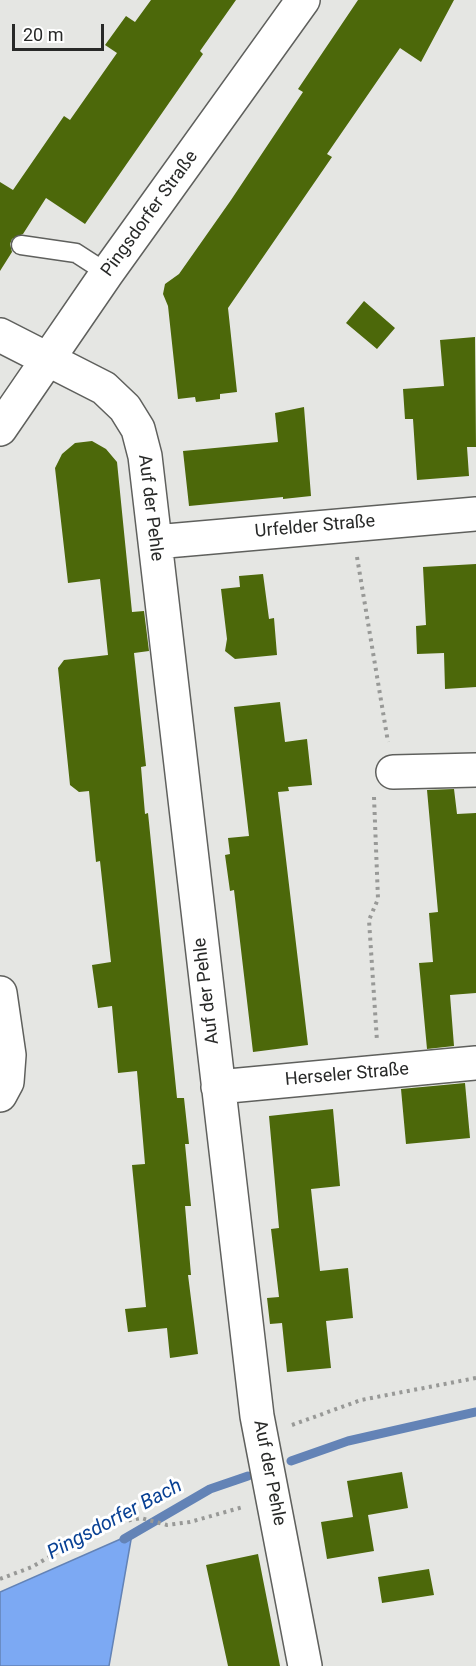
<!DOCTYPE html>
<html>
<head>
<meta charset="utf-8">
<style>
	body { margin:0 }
	#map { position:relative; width:476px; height:1666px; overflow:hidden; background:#e5e6e3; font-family:Roboto,sans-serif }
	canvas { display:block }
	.scale { position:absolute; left:12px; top:24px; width:92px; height:27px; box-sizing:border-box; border:3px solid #282928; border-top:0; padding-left:8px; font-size:18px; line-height:21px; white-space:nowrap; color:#282928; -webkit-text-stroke:4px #fff; paint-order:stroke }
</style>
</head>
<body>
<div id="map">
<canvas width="476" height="1666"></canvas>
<div class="scale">20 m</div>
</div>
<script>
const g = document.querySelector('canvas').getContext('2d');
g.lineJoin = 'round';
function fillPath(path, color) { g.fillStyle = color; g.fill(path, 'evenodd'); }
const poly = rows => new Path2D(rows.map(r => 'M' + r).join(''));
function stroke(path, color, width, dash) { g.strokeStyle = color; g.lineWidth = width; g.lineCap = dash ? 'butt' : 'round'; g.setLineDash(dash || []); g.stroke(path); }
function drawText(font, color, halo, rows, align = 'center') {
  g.font = font + ' Roboto,sans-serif'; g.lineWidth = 6; g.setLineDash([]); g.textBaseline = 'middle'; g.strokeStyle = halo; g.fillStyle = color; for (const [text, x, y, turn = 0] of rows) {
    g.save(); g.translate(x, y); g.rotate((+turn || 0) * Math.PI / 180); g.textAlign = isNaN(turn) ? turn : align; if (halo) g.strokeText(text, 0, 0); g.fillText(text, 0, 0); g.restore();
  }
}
const water = poly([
	[132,1534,109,1666,0,1666,0,1592,132,1534]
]);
const stream = poly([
	[291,1461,348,1441,476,1412],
	[124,1539,210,1489,248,1476]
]);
const building = poly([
	[151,0,236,0,200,51,203,54,85,224,46,198,23,234,12,239,10,244,12,252,0,271,0,182,13,190,64,116,70,120,117,53,105,45,126,16,135,22],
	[358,0,454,0,421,62,400,48,327,154,332,157,228,308,237,392,220,394,220,399,196,402,195,397,178,399,168,306,163,294,165,284,179,274,231,200,303,92,298,89],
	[364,301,395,328,377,349,346,323],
	[475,337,476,447,467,447,469,476,417,480,413,419,405,419,403,389,444,386,440,340],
	[304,407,311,496,283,499,283,497,189,506,183,451,278,442,275,413],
	[92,441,106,449,117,462,132,612,144,611,149,651,134,653,146,766,141,767,145,814,148,813,177,1098,184,1098,189,1144,185,1144,191,1206,185,1206,191,1275,188,1275,198,1354,170,1358,167,1328,128,1332,125,1309,146,1307,132,1165,145,1164,137,1071,118,1073,112,1006,98,1008,92,965,111,962,100,861,96,862,89,791,79,792,70,785,58,668,64,660,108,655,100,579,68,583,55,468,62,454,75,443],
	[476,564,476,687,445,689,444,653,417,654,416,626,426,625,423,567],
	[263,574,269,619,274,618,277,655,235,659,225,651,227,639,221,589,240,587,239,576],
	[280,702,285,742,307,739,312,785,288,787,289,791,278,792,308,1045,253,1052,234,890,230,891,225,855,230,854,228,838,249,836,234,707],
	[454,789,457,814,476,813,476,993,450,995,454,1046,427,1049,419,963,433,962,429,913,438,912,427,790],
	[465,1083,470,1138,406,1144,401,1089],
	[333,1109,340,1186,311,1189,320,1271,348,1268,353,1318,326,1321,331,1368,287,1372,282,1323,270,1324,267,1298,279,1297,271,1229,279,1228,269,1116],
	[402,1472,408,1508,368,1515,374,1551,327,1559,321,1522,353,1517,347,1481],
	[258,1554,280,1666,228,1666,206,1565],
	[429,1569,434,1595,382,1603,378,1577]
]);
const path = poly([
	[357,557,388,742],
	[374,797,378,899,369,920,377,1041],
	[292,1425,361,1400,476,1378],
	[0,1579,32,1567,101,1526,141,1518,167,1525,190,1522,243,1507]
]);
const service = poly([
	[21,245,76,253,107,273]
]);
const minor = poly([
	[0,335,104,388,125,408,138,429,145,456,257,1416,305,1666],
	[0,429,107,273,303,0],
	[155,542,476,514],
	[393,772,476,770],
	[0,993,9,1055,7,1082,0,1095],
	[218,1087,476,1063]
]);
const streetNames = [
	["Pingsdorfer Straße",150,214,-54],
	["Auf der Pehle",150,508,83],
	["Urfelder Straße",315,527,-5],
	["Auf der Pehle",207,991,-97],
	["Herseler Straße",347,1075,-5],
	["Auf der Pehle",269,1473,79]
];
const waterNames = [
	["Pingsdorfer Bach",115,1520,-28]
];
fillPath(water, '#7ca9f3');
stroke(water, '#6383b6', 1.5);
stroke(stream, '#6383b6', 9);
fillPath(building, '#4c680a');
stroke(service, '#5f605d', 21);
stroke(minor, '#5f605d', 36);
stroke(path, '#989997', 4, [3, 4.5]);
stroke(service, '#fff', 18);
stroke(minor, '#fff', 33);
drawText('18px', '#282928', '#fff', streetNames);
drawText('italic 20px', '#094194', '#fff', waterNames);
</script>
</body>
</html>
